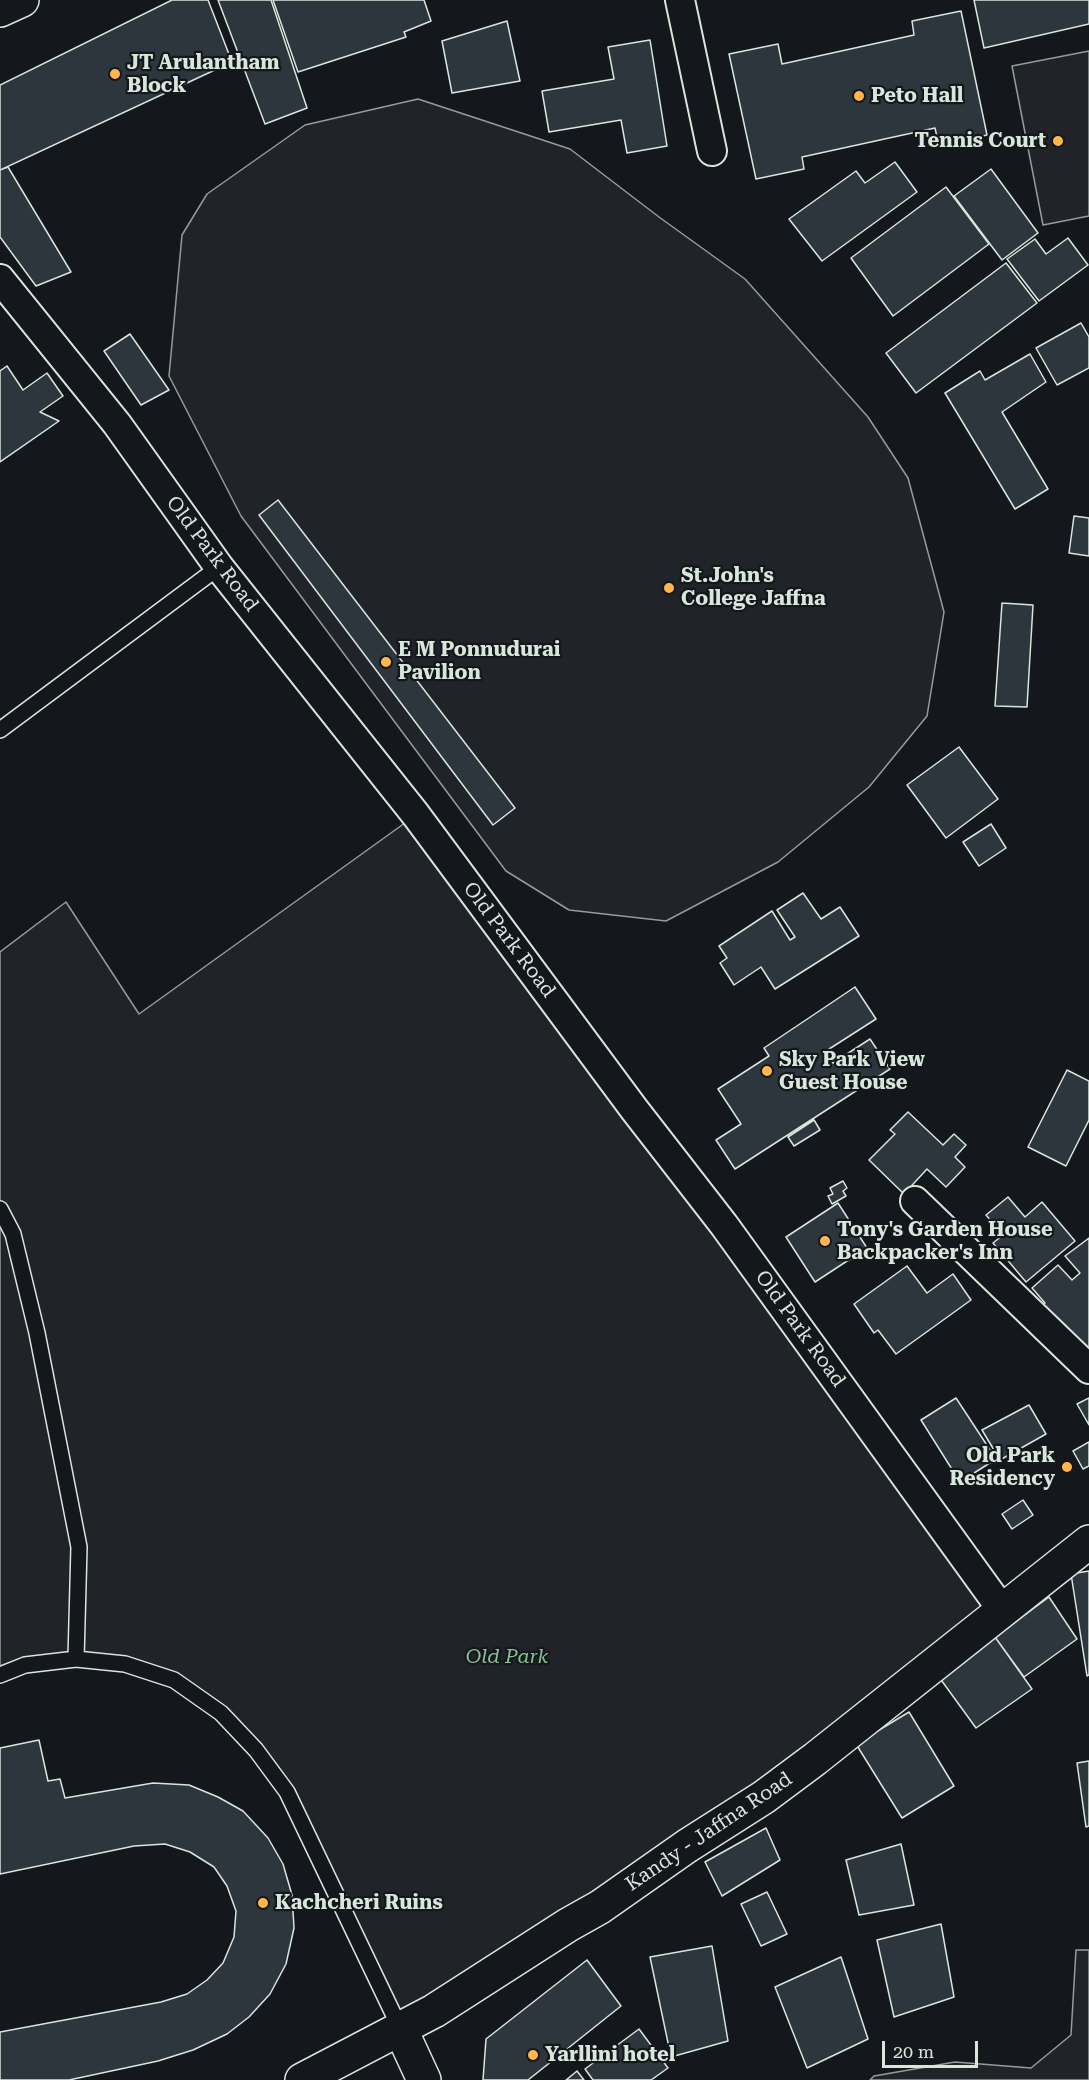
<!DOCTYPE html>
<html>
<head>
<meta charset="utf-8">
<style>
	body { margin:0 }
	#map { position:relative; width:1089px; height:2080px; overflow:hidden; background:#14181c; font-family:"Roboto Serif",serif }
	canvas { display:block }
	.scale { position:absolute; left:882px; top:2041px; width:96px; height:27px; box-sizing:border-box; border:3px solid #d8e6dc; border-top:0; padding-left:8px; font-size:18px; line-height:21px; white-space:nowrap; color:#d8e6dc; -webkit-text-stroke:4px #14181c; paint-order:stroke }
</style>
</head>
<body>
<div id="map">
<canvas width="1089" height="2080"></canvas>
<div class="scale">20 m</div>
</div>
<script>
const g = document.querySelector('canvas').getContext('2d');
g.lineJoin = 'round';
function fillPath(path, color) { g.fillStyle = color; g.fill(path, 'evenodd'); }
const poly = rows => new Path2D(rows.map(r => 'M' + r).join(''));
function stroke(path, color, width, dash) { g.strokeStyle = color; g.lineWidth = width; g.lineCap = dash ? 'butt' : 'round'; g.setLineDash(dash || []); g.stroke(path); }
function drawText(font, color, halo, rows, align = 'center') {
  g.font = font + ' "Roboto Serif",serif'; g.lineWidth = 4.5; g.setLineDash([]); g.textBaseline = 'middle'; g.strokeStyle = halo; g.fillStyle = color; for (const [text, x, y, turn = 0] of rows) {
    g.save(); g.translate(x, y); g.rotate((+turn || 0) * Math.PI / 180); g.textAlign = isNaN(turn) ? turn : align; if (halo) g.strokeText(text, 0, 0); g.fillText(text, 0, 0); g.restore();
  }
}
const green = poly([
	[1089,51,1089,216,1043,225,1012,66,1089,51],
	[418,99,570,149,659,217,745,279,868,417,908,478,944,612,927,716,869,787,778,862,666,921,569,910,506,871,241,516,169,376,182,235,207,194,305,125,418,99],
	[416,815,1003,1611,815,1759,400,2028,287,1792,256,1750,174,1680,76,1659,0,1675,0,952,66,902,139,1014,416,815],
	[1076,1950,1089,1950,1089,2080,870,2080,874,2076,955,2062,1031,2068,1071,2035,1076,1950]
]);
const building = poly([
	[172,0,208,0,232,62,0,170,0,85,172,0],
	[218,0,271,0,307,108,265,124,218,0],
	[273,0,424,0,431,21,404,32,406,37,298,72,273,0],
	[974,0,1089,0,1089,24,984,48,974,0],
	[961,11,987,135,939,146,935,128,802,157,804,169,756,179,729,54,778,44,782,64,914,35,912,21,961,11],
	[507,21,520,81,452,93,442,41,507,21],
	[650,40,667,146,627,153,621,120,549,132,542,91,614,79,608,47,650,40],
	[895,162,917,192,822,261,789,219,856,171,865,183,895,162],
	[8,167,71,272,36,286,0,237,0,170,8,167],
	[991,169,1038,233,1002,260,954,196,991,169],
	[946,187,989,244,893,316,851,258,946,187],
	[1068,238,1088,265,1039,301,1007,259,1035,239,1046,254,1068,238],
	[1006,263,1037,303,916,393,886,353,1006,263],
	[1081,323,1089,337,1089,368,1057,385,1036,348,1081,323],
	[130,334,169,390,141,405,104,351,130,334],
	[1030,354,1046,382,1002,412,1048,489,1015,509,945,393,980,371,985,380,1030,354],
	[7,366,23,390,47,373,63,396,40,412,59,421,0,462,0,371,7,366],
	[278,500,515,808,493,825,259,515,278,500],
	[1074,516,1089,518,1089,556,1069,553,1074,516],
	[1002,603,1033,605,1027,707,995,706,1002,603],
	[959,747,998,799,946,838,907,785,959,747],
	[991,824,1006,848,979,866,963,842,991,824],
	[803,893,821,919,840,907,859,936,775,989,761,967,734,985,720,963,727,958,719,946,772,911,790,940,795,937,777,910,803,893],
	[855,987,876,1019,826,1051,833,1063,870,1039,890,1069,735,1169,716,1140,741,1124,718,1089,769,1056,764,1048,855,987],
	[1067,1070,1089,1081,1089,1120,1066,1166,1028,1147,1067,1070],
	[908,1112,943,1145,954,1134,966,1145,955,1157,965,1167,946,1187,927,1169,904,1194,869,1160,895,1134,890,1130,908,1112],
	[814,1120,820,1130,794,1146,788,1137,814,1120],
	[843,1181,847,1188,843,1191,846,1196,832,1204,828,1196,833,1194,830,1188,843,1181],
	[1008,1197,1025,1217,1042,1202,1075,1241,1026,1282,993,1243,1003,1235,986,1215,1008,1197],
	[838,1203,867,1248,815,1282,786,1237,838,1203],
	[1089,1238,1089,1356,1043,1304,1045,1303,1032,1288,1058,1265,1072,1280,1080,1273,1065,1256,1089,1238],
	[907,1266,927,1293,953,1274,971,1300,896,1354,878,1330,874,1333,854,1304,907,1266],
	[956,1398,996,1459,960,1482,921,1420,956,1398],
	[1089,1398,1089,1425,1077,1404,1089,1398],
	[1029,1405,1046,1434,1000,1460,982,1430,1029,1405],
	[1089,1442,1089,1466,1083,1469,1073,1451,1089,1442],
	[1023,1500,1033,1515,1012,1529,1002,1514,1023,1500],
	[1089,1571,1089,1675,1087,1676,1071,1574,1089,1571],
	[1049,1597,1077,1639,1024,1677,995,1637,1049,1597],
	[995,1637,1032,1689,976,1728,939,1677,995,1637],
	[909,1712,954,1786,902,1818,856,1744,909,1712],
	[39,1740,48,1781,60,1779,65,1798,153,1783,189,1785,218,1797,243,1811,268,1838,283,1864,292,1895,294,1928,286,1964,270,1994,249,2017,227,2034,193,2050,158,2061,69,2080,0,2080,0,2032,161,2002,187,1994,207,1980,223,1963,234,1937,236,1911,227,1886,214,1867,190,1852,165,1844,134,1846,0,1874,0,1748,39,1740],
	[1089,1761,1089,1826,1086,1827,1077,1763,1089,1761],
	[766,1828,780,1860,722,1896,705,1862,766,1828],
	[901,1844,914,1905,859,1915,846,1860,901,1844],
	[767,1892,787,1934,761,1946,741,1904,767,1892],
	[941,1924,954,1997,894,2017,877,1940,941,1924],
	[712,1946,728,2041,671,2057,650,1957,712,1946],
	[841,1957,868,2039,807,2068,775,1987,841,1957],
	[587,1960,621,2006,528,2080,483,2080,486,2039,587,1960],
	[639,2029,668,2068,651,2080,593,2080,585,2069,639,2029],
	[577,2071,584,2080,566,2080,577,2071]
]);
const lane = poly([
	[0,730,219,567],
	[0,1209,13,1234,37,1333,79,1547,76,1659],
	[0,1675,25,1665,76,1659,125,1664,174,1680,221,1713,256,1750,287,1792,400,2028]
]);
const street = poly([
	[680,0,712,151],
	[0,279,117,424,219,567,416,815,634,1109,724,1225,1003,1611],
	[915,1201,1089,1369]
]);
const secondary = poly([
	[0,10,22,0],
	[400,2028,424,2080]
]);
const highway = poly([
	[302,2080,434,2011,568,1925,600,1907,687,1846,764,1797,815,1759,1089,1542]
]);
const markers = [
	[115,74,6,"#ffb74d"],
	[859,96,6,"#ffb74d"],
	[1058,141,6,"#ffb74d"],
	[669,588,6,"#ffb74d"],
	[386,662,6,"#ffb74d"],
	[767,1071,6,"#ffb74d"],
	[825,1241,6,"#ffb74d"],
	[1067,1467,6,"#ffb74d"],
	[263,1903,6,"#ffb74d"],
	[533,2055,6,"#ffb74d"]
];
const poiNames = [
	["JT Arulantham",127,63],
	["Block",127,86],
	["Peto Hall",871,96],
	["Tennis Court",1046,141,"right"],
	["St.John's",681,576],
	["College Jaffna",681,599],
	["E M Ponnudurai",398,650],
	["Pavilion",398,673],
	["Sky Park View",779,1060],
	["Guest House",779,1083],
	["Tony's Garden House",837,1230],
	["Backpacker's Inn",837,1253],
	["Old Park",1055,1456,"right"],
	["Residency",1055,1479,"right"],
	["Kachcheri Ruins",275,1903],
	["Yarllini hotel",545,2055]
];
const streetNames = [
	["Old Park Road",212,554,53],
	["Old Park Road",509,940,53],
	["Old Park Road",800,1329,54],
	["Kandy - Jaffna Road",709,1832,-34]
];
const parkNames = [
	["Old Park",507,1657]
];
fillPath(green, '#202428');
stroke(green, '#939e99', 1.5);
fillPath(building, '#2c363c');
stroke(building, '#d8e6dc', 1.5);
stroke(lane, '#d8e6dc', 18);
stroke(street, '#d8e6dc', 32);
stroke(secondary, '#d8e6dc', 36);
stroke(highway, '#d8e6dc', 36);
stroke(lane, '#14181c', 15);
stroke(street, '#14181c', 28);
stroke(secondary, '#14181c', 33);
stroke(highway, '#14181c', 33);
for (const [x, y, r, color] of markers) { const dot = new Path2D(); dot.arc(x, y, r, 0, 2 * Math.PI); g.fillStyle = color; g.fill(dot); stroke(dot, '#14181c', 2); }
drawText('bold 20px', '#d8e6dc', '#14181c', poiNames, 'left');
drawText('20px', '#d8e6dc', '#14181c', streetNames);
drawText('italic 20px', '#8ac095', '#14181c', parkNames);
</script>
</body>
</html>
